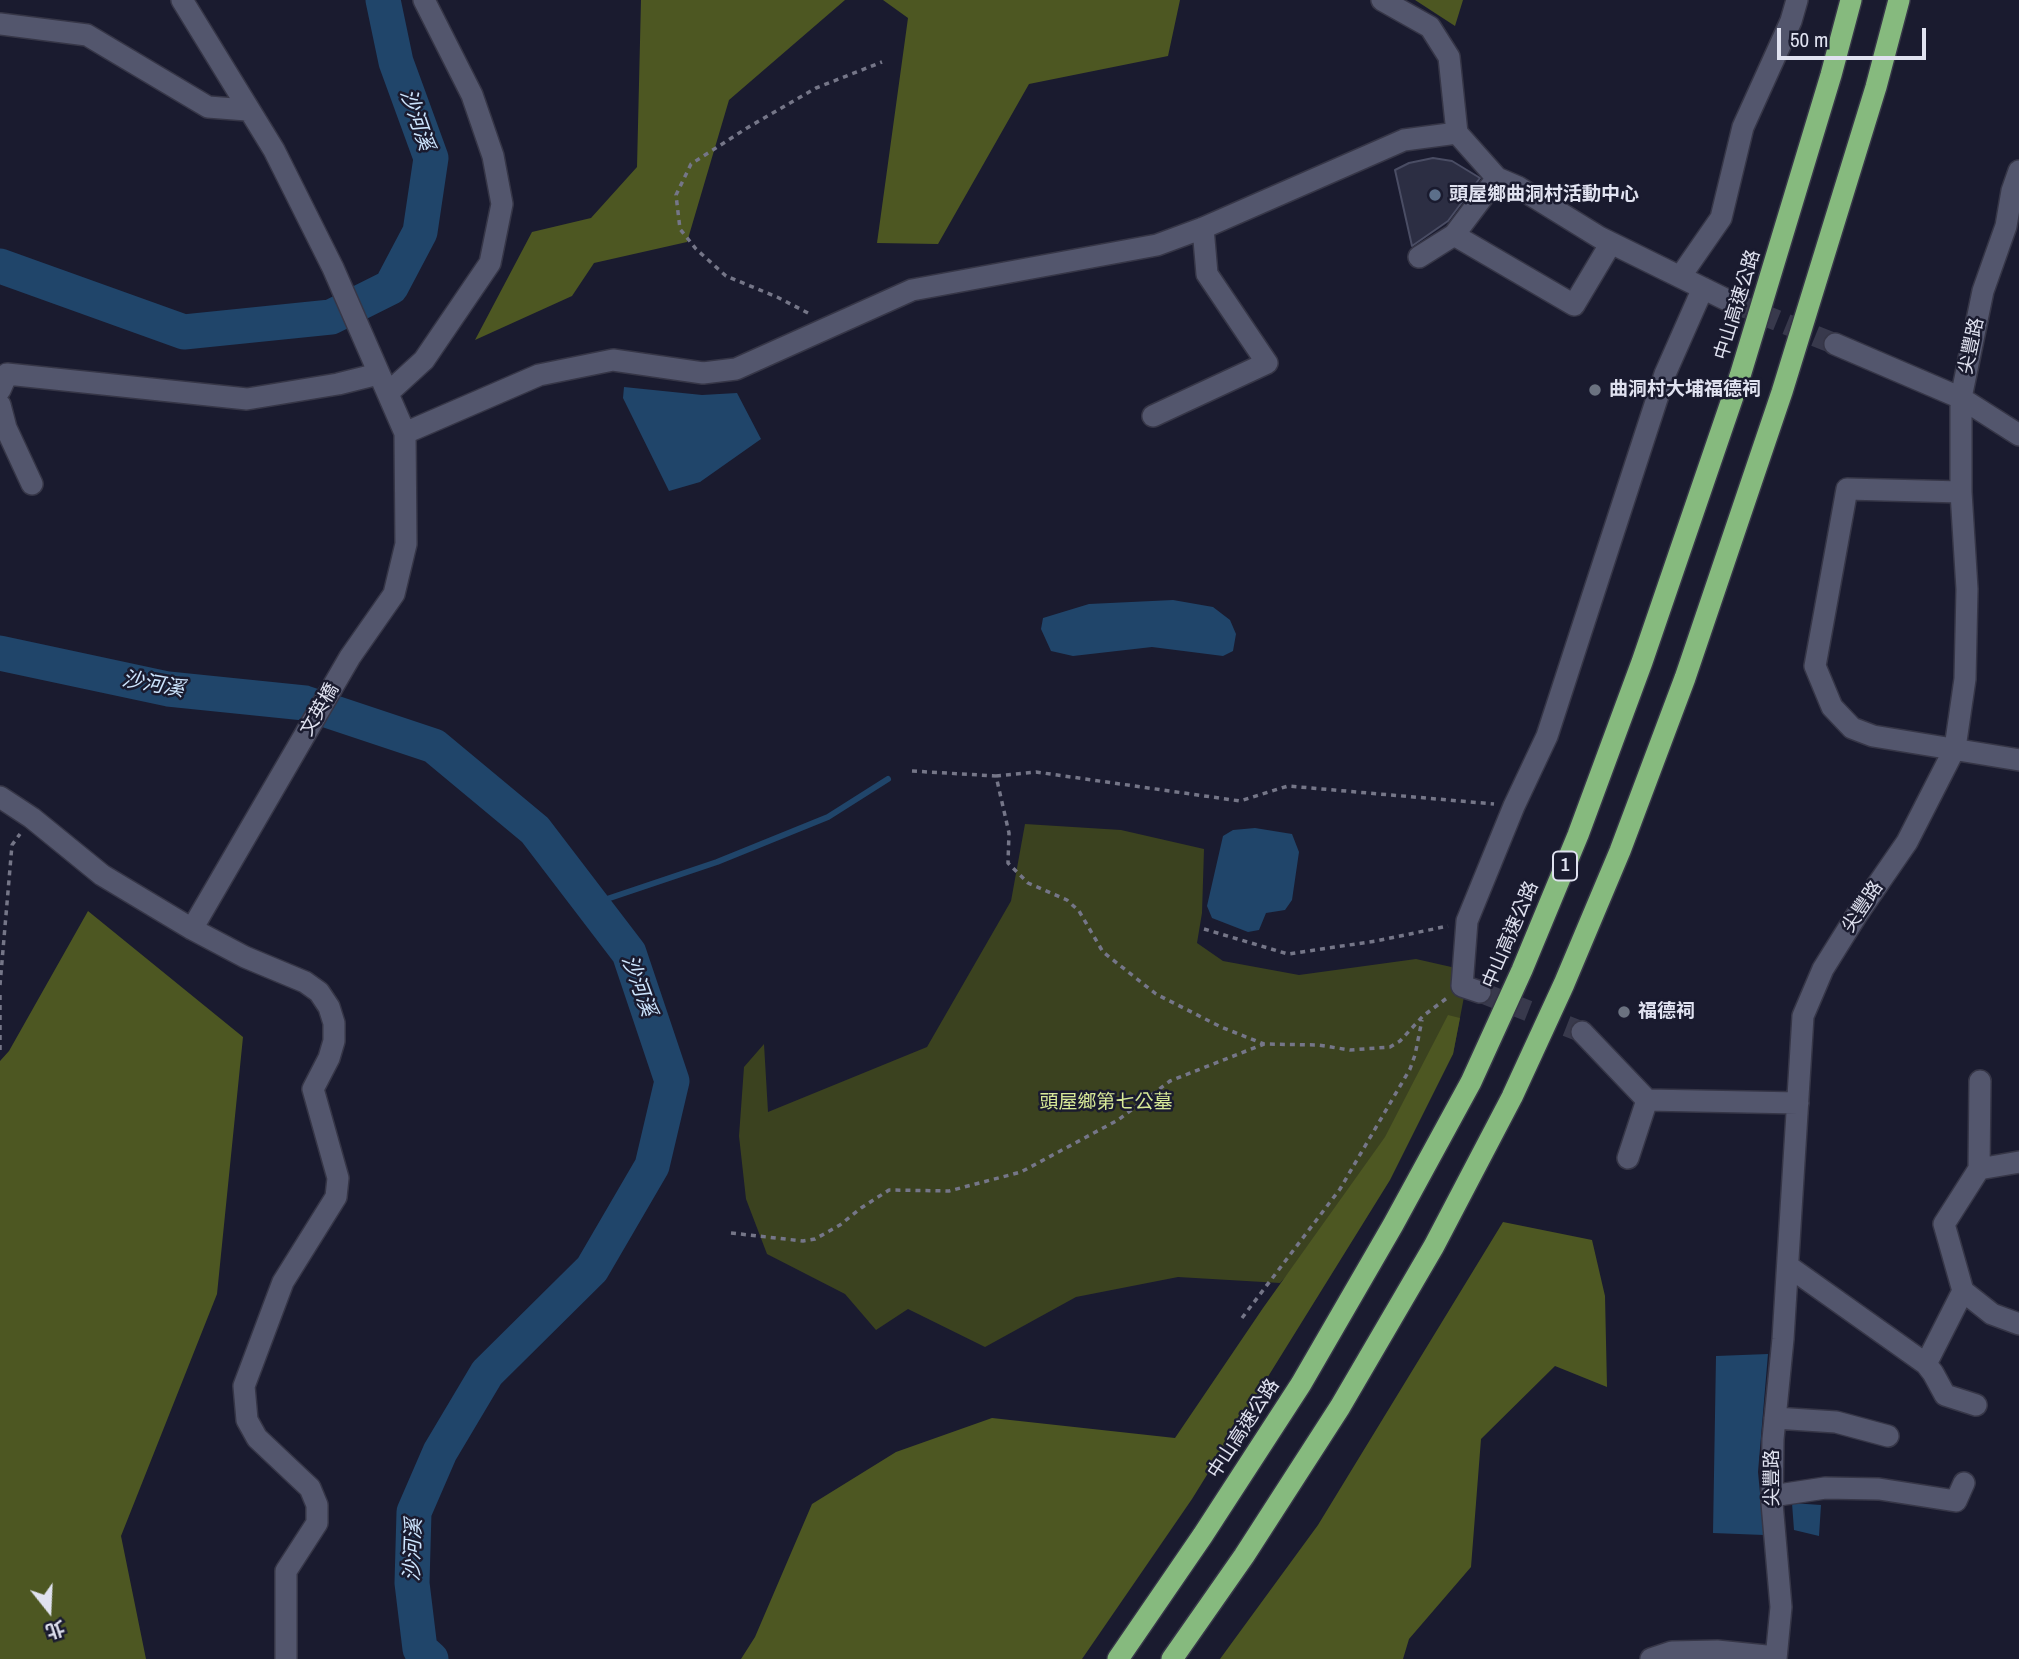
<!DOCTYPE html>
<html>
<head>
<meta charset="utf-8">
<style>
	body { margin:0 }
	#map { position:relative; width:2019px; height:1659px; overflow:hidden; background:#1a1b2f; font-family:"Archivo Narrow","Noto Sans TC",sans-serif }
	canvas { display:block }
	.north { position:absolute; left:14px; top:1575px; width:70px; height:70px; -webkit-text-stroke:5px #1a1b2f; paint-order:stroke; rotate:162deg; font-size:19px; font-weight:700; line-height:28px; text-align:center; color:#e0e2f0 }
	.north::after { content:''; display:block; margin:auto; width:24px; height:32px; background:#e0e2f0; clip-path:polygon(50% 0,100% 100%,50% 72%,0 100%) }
	.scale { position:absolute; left:1777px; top:28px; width:149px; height:32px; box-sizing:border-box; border:4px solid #e0e2f0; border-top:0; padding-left:9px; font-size:21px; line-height:24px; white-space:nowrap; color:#e0e2f0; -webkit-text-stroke:5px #1a1b2f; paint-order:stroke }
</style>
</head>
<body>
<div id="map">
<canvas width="2019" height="1659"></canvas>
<div class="north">北</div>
<div class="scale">50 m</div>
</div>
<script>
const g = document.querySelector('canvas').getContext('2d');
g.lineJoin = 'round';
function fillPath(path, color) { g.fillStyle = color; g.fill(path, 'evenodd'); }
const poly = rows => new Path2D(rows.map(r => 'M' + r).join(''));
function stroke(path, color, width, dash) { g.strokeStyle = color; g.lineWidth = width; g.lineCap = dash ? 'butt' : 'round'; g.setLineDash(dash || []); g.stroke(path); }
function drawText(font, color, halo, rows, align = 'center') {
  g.font = font + ' "Archivo Narrow","Noto Sans TC",sans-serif'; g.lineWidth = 5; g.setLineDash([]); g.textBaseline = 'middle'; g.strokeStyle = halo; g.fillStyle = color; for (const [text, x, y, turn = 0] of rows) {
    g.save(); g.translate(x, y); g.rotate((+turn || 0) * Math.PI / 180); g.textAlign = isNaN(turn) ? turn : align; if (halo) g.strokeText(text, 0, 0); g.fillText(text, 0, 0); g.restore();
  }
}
const green = poly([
	[1025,824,1121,830,1204,849,1202,913,1197,943,1223,961,1299,975,1416,959,1469,971,1453,1054,1324,1235,1280,1283,1178,1277,1076,1297,985,1347,908,1309,876,1330,845,1294,767,1254,746,1199,739,1136,744,1067,764,1044,768,1112,927,1047,1011,901]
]);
const forest = poly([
	[641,0,845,0,729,100,687,242,594,263,572,296,475,340,532,232,591,218,637,167],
	[883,0,1180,0,1168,56,1029,84,938,244,877,243,908,18],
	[1415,0,1463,0,1455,26],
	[88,911,243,1037,217,1294,121,1536,146,1659,0,1659,0,1061,9,1051],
	[1448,1015,1460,1018,1453,1054,1390,1180,1192,1499,1082,1659,741,1659,755,1637,812,1504,896,1452,992,1418,1175,1438,1263,1308,1385,1137],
	[1503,1222,1592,1240,1605,1296,1607,1387,1555,1366,1481,1439,1471,1567,1409,1639,1403,1659,1220,1659,1318,1525]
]);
const water = poly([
	[624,387,702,395,737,393,761,439,700,482,669,491,623,398],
	[1173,600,1213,607,1230,620,1236,634,1233,651,1223,656,1152,647,1073,656,1051,651,1041,629,1043,618,1089,604],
	[1255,828,1292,834,1299,852,1292,900,1285,910,1266,913,1259,930,1248,932,1212,918,1207,906,1223,836,1233,830],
	[1768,1354,1758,1472,1764,1535,1713,1533,1716,1356],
	[1792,1503,1821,1505,1819,1536,1794,1530]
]);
const stream = poly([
	[592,904,717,862,828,817,888,779]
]);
const river = poly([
	[0,266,184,332,331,317,391,287,420,232,431,158,396,62,383,0],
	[0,653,168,689,305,703,434,746,535,830,629,953,672,1081,652,1166,592,1269,487,1373,440,1452,414,1512,412,1583,420,1649,431,1659]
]);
const building = poly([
	[1433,158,1452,161,1480,178,1448,221,1412,246,1395,170,1409,163,1433,158]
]);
const minorTunnel = poly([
	[1729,301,1835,344],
	[1480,992,1582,1032]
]);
const path = poly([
	[808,313,777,297,726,276,696,249,680,229,676,195,691,164,747,128,816,88,882,62],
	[912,771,996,776,1009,833,1008,863,1028,883,1067,900,1079,911,1103,952,1156,994,1221,1027,1264,1044],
	[996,776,1036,772,1240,801,1288,786,1494,804],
	[1204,929,1288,954,1376,941,1448,926],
	[0,985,12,845,20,834],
	[0,995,0,1054],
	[731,1233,803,1241,815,1239,840,1225,861,1208,889,1190,949,1191,1021,1172,1118,1120,1170,1081,1264,1044,1318,1045,1350,1050,1390,1047,1400,1041,1423,1016,1447,998],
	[1242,1318,1340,1189,1410,1069,1415,1055,1422,1020]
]);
const minor = poly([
	[182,0,274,150,333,268,405,433,406,544,394,594,350,657,192,929],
	[1382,0,1430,27,1449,57,1457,133,1497,178,1518,187,1599,237,1729,301],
	[0,24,87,35,208,107,247,110],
	[1454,235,1574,305,1611,243],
	[1419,257,1454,235,1497,178],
	[1680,277,1721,218,1743,127,1791,21,1797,0],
	[1835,344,1961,398,2019,435],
	[0,390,7,374,247,399,338,384,378,374],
	[388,393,424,360,490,263,502,204,493,156,472,95,424,0],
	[0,405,6,428,32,484],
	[1153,416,1267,363,1207,274,1203,228],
	[405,433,539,375,613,360,703,373,736,369,912,290,1157,245,1203,228,1404,140,1457,133],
	[1961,492,1847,489,1815,666,1832,707,1852,728,1873,736,2019,760],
	[0,797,32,818,102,875,192,929,245,957,305,982,319,992,329,1007,334,1023,334,1041,329,1058,313,1089,338,1178,336,1197,283,1282,244,1386,247,1420,257,1438,310,1488,317,1505,317,1523,286,1571,286,1659],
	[1480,992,1462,986,1467,921,1514,806,1547,736,1665,374,1703,288],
	[1582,1032,1647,1100,1798,1103],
	[1628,1158,1647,1100],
	[1979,1169,2019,1162],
	[1788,1266,1926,1364,1933,1373,1945,1395,1976,1405],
	[1963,1291,1992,1314,2019,1324],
	[1926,1364,1963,1291,1944,1224,1979,1169,1980,1081],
	[1775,1418,1836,1422,1888,1436],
	[1772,1496,1825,1488,1879,1489,1956,1501,1964,1483],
	[1651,1659,1672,1652,1717,1651,1776,1657],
	[1776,1659,1781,1607,1772,1503,1773,1439,1783,1339,1803,1016,1823,969,1858,913,1907,842,1955,748,1965,679,1967,589,1961,492,1961,398,1983,291,2006,226,2012,191,2019,171]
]);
const highway = poly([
	[1118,1659,1203,1535,1301,1384,1393,1225,1471,1082,1522,970,1578,835,1642,662,1740,376,1831,75,1851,0],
	[1172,1659,1244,1556,1340,1407,1434,1246,1512,1097,1564,984,1620,851,1685,678,1782,392,1876,87,1899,0]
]);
const markers = [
	[1435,195,7,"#5c6f8a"],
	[1595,390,7,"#6b7280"],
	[1624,1012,7,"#6b7280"]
];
const shields = [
	[1565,866,24]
];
const shieldNames = [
	["1",1565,866]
];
const poiNames = [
	["頭屋鄉曲洞村活動中心",1449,195],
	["曲洞村大埔福德祠",1609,390],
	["福德祠",1638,1012]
];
const streetNames = [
	["中山高速公路",1738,305,-73],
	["尖豐路",1972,346,-78],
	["文英橋",320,710,-60],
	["尖豐路",1863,907,-56],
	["中山高速公路",1511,935,-67],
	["中山高速公路",1244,1429,-57],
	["尖豐路",1773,1478,-90]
];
const parkNames = [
	["頭屋鄉第七公墓",1106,1103]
];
const waterNames = [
	["沙河溪",416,120,71],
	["沙河溪",153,685,10],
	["沙河溪",638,986,70],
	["沙河溪",414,1550,-88]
];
fillPath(green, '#3b421f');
fillPath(forest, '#4d5722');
fillPath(water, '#20456a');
stroke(stream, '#20456a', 6);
stroke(river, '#20456a', 35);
fillPath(building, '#2c2e43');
stroke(building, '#4a4d64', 2);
stroke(minorTunnel, '#38394c', 21, [21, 10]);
stroke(minor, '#363647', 24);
stroke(highway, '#363647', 24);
stroke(path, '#757688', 3.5, [5, 5]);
stroke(minor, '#53566d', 21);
stroke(highway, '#86ba7e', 21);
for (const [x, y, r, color] of markers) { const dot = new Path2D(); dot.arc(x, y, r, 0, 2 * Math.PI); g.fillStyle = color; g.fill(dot); stroke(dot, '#1a1b2f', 2.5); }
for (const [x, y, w] of shields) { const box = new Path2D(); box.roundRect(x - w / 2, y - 14.5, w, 29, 5); g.fillStyle = '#1a1b2f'; g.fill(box); stroke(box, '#e0e2f0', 2); }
drawText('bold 18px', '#e0e2f0', null, shieldNames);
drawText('bold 19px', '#e0e2f0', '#1a1b2f', poiNames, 'left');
drawText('19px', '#e0e2f0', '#1a1b2f', streetNames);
drawText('19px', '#d7e997', '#1a1b2f', parkNames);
drawText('italic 21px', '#cde5fe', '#1a1b2f', waterNames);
</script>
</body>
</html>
